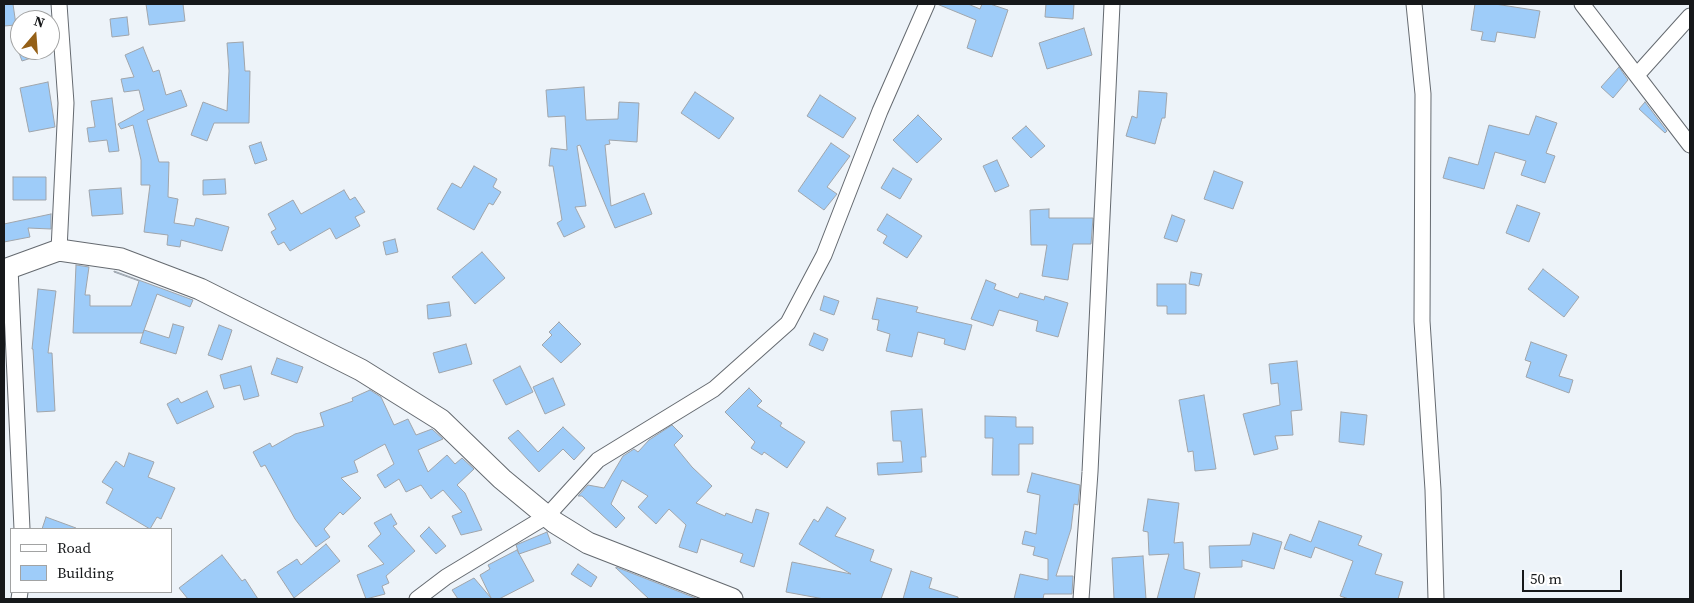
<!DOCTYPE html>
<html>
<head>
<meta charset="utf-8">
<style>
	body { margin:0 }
	#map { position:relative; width:1694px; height:603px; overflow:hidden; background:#edf3f9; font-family:"Source Serif 4",serif }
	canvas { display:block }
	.frame { position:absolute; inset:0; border:5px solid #16181a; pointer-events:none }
	.legend { position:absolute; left:10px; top:528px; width:162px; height:65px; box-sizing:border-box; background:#fff; border:1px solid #a2a3a3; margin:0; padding:6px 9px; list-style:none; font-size:15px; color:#16181a }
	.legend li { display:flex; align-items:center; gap:10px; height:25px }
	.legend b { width:25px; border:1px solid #a2a3a3 }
	.north { position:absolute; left:10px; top:10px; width:50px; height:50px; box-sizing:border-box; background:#fff; border:1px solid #a2a3a3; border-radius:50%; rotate:18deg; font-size:14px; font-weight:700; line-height:20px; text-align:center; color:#16181a }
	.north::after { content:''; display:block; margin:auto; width:18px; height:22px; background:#956017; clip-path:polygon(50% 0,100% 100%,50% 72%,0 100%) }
	.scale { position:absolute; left:1522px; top:570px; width:100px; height:22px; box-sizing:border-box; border:2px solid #16181a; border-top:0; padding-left:6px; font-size:15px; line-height:18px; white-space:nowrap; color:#16181a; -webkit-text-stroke:4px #fff; paint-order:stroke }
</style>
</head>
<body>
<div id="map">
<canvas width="1694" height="603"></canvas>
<div class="frame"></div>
<ul class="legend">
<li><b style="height:6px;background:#fff"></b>Road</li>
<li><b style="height:14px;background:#9eccf9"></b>Building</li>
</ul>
<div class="north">N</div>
<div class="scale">50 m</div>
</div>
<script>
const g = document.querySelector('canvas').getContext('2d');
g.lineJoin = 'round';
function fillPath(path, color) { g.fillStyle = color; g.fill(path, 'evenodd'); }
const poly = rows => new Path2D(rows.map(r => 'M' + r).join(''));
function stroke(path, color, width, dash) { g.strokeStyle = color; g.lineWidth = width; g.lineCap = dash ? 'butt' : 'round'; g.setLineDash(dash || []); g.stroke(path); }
const building = poly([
	[4,4,13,4,16,25,4,26,4,4],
	[146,4,183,4,185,21,149,25,146,4],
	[937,4,968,4,980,9,982,4,990,4,1008,10,992,57,967,48,976,20,937,4],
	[1046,4,1074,4,1073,19,1045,17,1046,4],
	[1475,4,1495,4,1540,11,1535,38,1497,32,1495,42,1481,40,1483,32,1471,30,1475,4],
	[127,17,129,35,112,37,110,19,127,17],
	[1084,28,1092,55,1047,69,1039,43,1084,28],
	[243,42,245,71,250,71,249,123,214,123,207,141,191,135,203,102,227,111,229,71,227,43,243,42],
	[143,47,153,72,159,70,166,95,181,90,187,106,147,120,159,162,169,162,168,197,178,199,174,223,194,226,196,218,229,227,222,251,181,240,180,247,167,245,168,235,144,232,150,185,141,185,141,160,133,125,121,129,118,124,144,110,139,90,124,92,121,79,134,77,125,55,143,47],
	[18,50,50,50,50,52,22,61,18,50],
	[1619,67,1628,80,1613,98,1601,87,1619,67],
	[48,82,55,127,29,132,20,88,48,82],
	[584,87,586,120,618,119,619,102,639,103,637,142,609,140,610,144,605,145,611,206,644,193,652,214,615,228,580,145,577,146,586,206,575,207,585,227,564,237,557,223,562,220,553,166,549,166,551,148,567,150,565,116,548,117,546,90,584,87],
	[1139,91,1167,93,1165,118,1162,118,1155,144,1126,136,1132,116,1137,118,1139,91],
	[695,92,734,118,719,139,681,113,695,92],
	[820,95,856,118,843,138,807,116,820,95],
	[112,98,119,151,109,152,107,140,89,142,87,128,95,127,91,101,112,98],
	[1645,102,1667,131,1665,133,1639,109,1645,102],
	[918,115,942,139,917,163,893,140,918,115],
	[1536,116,1557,123,1546,153,1555,156,1545,183,1521,175,1526,161,1495,152,1484,189,1443,178,1449,157,1478,165,1489,125,1529,135,1536,116],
	[1026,126,1045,146,1031,158,1012,138,1026,126],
	[261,142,267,160,255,164,249,146,261,142],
	[831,143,850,156,827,187,837,194,824,210,798,191,831,143],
	[997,160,1009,186,995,192,983,166,997,160],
	[474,166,497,179,493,187,501,192,493,205,489,203,474,230,437,209,452,183,461,188,474,166],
	[893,168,912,179,900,199,881,188,893,168],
	[1214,171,1243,182,1233,209,1204,199,1214,171],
	[13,177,46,177,46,200,13,200,13,177],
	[225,179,226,194,203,195,203,180,225,179],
	[121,188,123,214,92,216,89,190,121,188],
	[344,190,350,200,355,197,365,212,355,217,360,226,336,239,330,228,290,251,284,242,278,245,271,232,276,229,268,214,293,200,301,214,344,190],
	[1517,205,1540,213,1529,242,1506,233,1517,205],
	[1049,209,1049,218,1093,218,1091,244,1073,244,1068,280,1042,276,1047,245,1031,245,1030,210,1049,209],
	[51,214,51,229,28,228,30,237,4,242,4,224,51,214],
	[887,214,922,236,907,258,883,243,887,236,877,230,887,214],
	[1172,215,1185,220,1177,242,1164,238,1172,215],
	[395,239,398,252,386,255,383,242,395,239],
	[482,252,505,278,475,304,452,277,482,252],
	[76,265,89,267,85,295,90,295,90,306,131,306,139,281,114,272,114,271,193,300,190,307,157,294,143,333,73,333,76,265],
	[1543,269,1579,297,1564,317,1528,289,1543,269],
	[1191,272,1202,274,1199,286,1189,284,1191,272],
	[986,280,996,284,994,289,1018,298,1020,293,1044,300,1045,296,1068,303,1058,337,1036,331,1038,321,999,310,993,326,971,319,986,280],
	[1157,284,1186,284,1186,314,1167,314,1167,306,1157,306,1157,284],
	[38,289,56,291,48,353,52,353,55,411,37,412,33,349,32,349,38,289],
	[824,296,839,301,834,315,820,310,824,296],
	[877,298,918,307,916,312,972,325,965,350,944,344,945,339,918,332,912,357,886,351,890,334,877,330,879,320,872,319,877,298],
	[449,302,451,316,428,319,427,305,449,302],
	[559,322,581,344,561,363,542,345,552,335,549,332,559,322],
	[173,324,184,327,176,354,140,343,144,330,169,338,173,324],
	[219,325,232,330,222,360,208,355,219,325],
	[814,333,828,339,823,351,809,345,814,333],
	[1531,342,1567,355,1559,376,1573,380,1569,393,1526,377,1531,362,1525,360,1531,342],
	[466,344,472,364,439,373,433,353,466,344],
	[277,358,303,367,297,383,271,374,277,358],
	[1297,361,1302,410,1291,411,1293,435,1275,436,1278,449,1254,455,1243,414,1280,405,1278,383,1271,384,1269,364,1297,361],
	[251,366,259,396,244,400,240,385,224,389,220,375,251,366],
	[520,366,533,392,506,405,493,380,520,366],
	[553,378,565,405,545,414,533,387,553,378],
	[749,388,762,401,757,406,782,423,780,426,805,442,787,468,764,452,762,455,751,448,755,442,725,412,749,388],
	[370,390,381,397,394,425,408,419,416,435,432,429,443,439,418,450,428,472,447,455,455,464,462,458,474,469,457,485,465,493,482,530,461,535,452,516,462,512,443,490,431,499,421,485,406,492,399,479,385,488,377,475,394,464,385,444,354,461,358,472,341,478,361,498,343,515,340,512,324,529,330,537,316,547,295,519,265,465,261,467,253,452,270,443,272,447,295,434,324,426,320,413,353,401,352,398,370,390],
	[207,391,214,407,177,424,167,404,178,398,181,403,207,391],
	[1204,395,1216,469,1195,471,1193,451,1188,452,1179,400,1204,395],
	[922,409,926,457,921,457,922,472,878,475,877,463,903,462,901,441,893,441,891,411,922,409],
	[1341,412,1367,415,1364,445,1339,442,1341,412],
	[985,416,1016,417,1016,427,1033,427,1033,444,1019,444,1019,475,992,475,993,438,985,438,985,416],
	[672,425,683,436,674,445,692,467,712,486,696,503,725,516,726,513,752,523,756,509,769,513,754,567,740,562,743,554,701,539,697,553,679,547,686,525,669,509,656,524,638,507,648,496,622,480,611,504,625,518,616,528,582,496,578,496,588,485,604,488,623,456,634,449,638,452,649,440,672,425],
	[563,427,585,448,574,460,563,449,539,472,508,438,518,430,538,452,563,427],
	[129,453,154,462,148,477,175,488,161,519,157,517,150,529,106,503,113,489,102,482,116,461,124,467,129,453],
	[1032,473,1080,485,1078,505,1074,504,1071,529,1056,576,1073,576,1072,594,1044,594,1043,599,1014,599,1020,574,1048,580,1048,559,1033,555,1035,547,1022,544,1025,531,1036,534,1040,495,1027,492,1032,473],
	[1148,499,1179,503,1174,543,1183,542,1184,569,1200,573,1194,599,1157,599,1169,554,1149,555,1148,532,1143,531,1148,499],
	[827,507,846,518,835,536,874,550,870,561,892,569,881,599,824,599,786,592,792,562,851,574,799,544,814,519,818,522,827,507],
	[391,514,397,524,393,526,415,551,386,576,389,583,382,586,385,594,366,599,357,575,384,564,368,546,381,534,374,523,391,514],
	[46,517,76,528,76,529,42,529,46,517],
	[1319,521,1362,536,1358,545,1382,554,1375,574,1403,582,1398,599,1349,599,1340,596,1353,561,1315,547,1311,558,1284,549,1290,534,1311,542,1319,521],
	[429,527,446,546,436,554,420,536,429,527],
	[547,532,551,543,519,554,516,545,547,532],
	[1253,533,1282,542,1274,569,1242,560,1242,567,1210,568,1209,546,1250,545,1253,533],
	[326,544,340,561,294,598,277,572,297,559,301,565,326,544],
	[517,550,534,581,499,599,458,599,452,590,474,578,491,598,480,575,490,569,488,565,517,550],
	[222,555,242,581,245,579,258,599,188,599,179,588,222,555],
	[1143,556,1146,599,1114,599,1112,558,1143,556],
	[578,564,597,577,591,587,571,574,578,564],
	[616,568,616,567,698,599,649,599,616,568],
	[911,571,932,578,929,588,958,597,958,599,903,599,911,571]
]);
const street = poly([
	[1414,4,1423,94,1422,321,1433,490,1436,599],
	[1582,4,1690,145],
	[1637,75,1690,16],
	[59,250,66,103,59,4],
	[10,268,22,529],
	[19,599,20,592],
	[417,599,446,577,547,516,598,460,714,389,788,323,824,255,880,111,927,4],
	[1081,599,1090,472,1112,4]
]);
const secondary = poly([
	[4,270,59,250,121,259,200,289,361,370,441,420,502,479,554,522,588,543,732,599]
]);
fillPath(building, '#9eccf9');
stroke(building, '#a0a5ab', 1);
stroke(street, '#656a70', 17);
stroke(secondary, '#656a70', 23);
stroke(street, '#fff', 15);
stroke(secondary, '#fff', 21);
</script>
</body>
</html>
